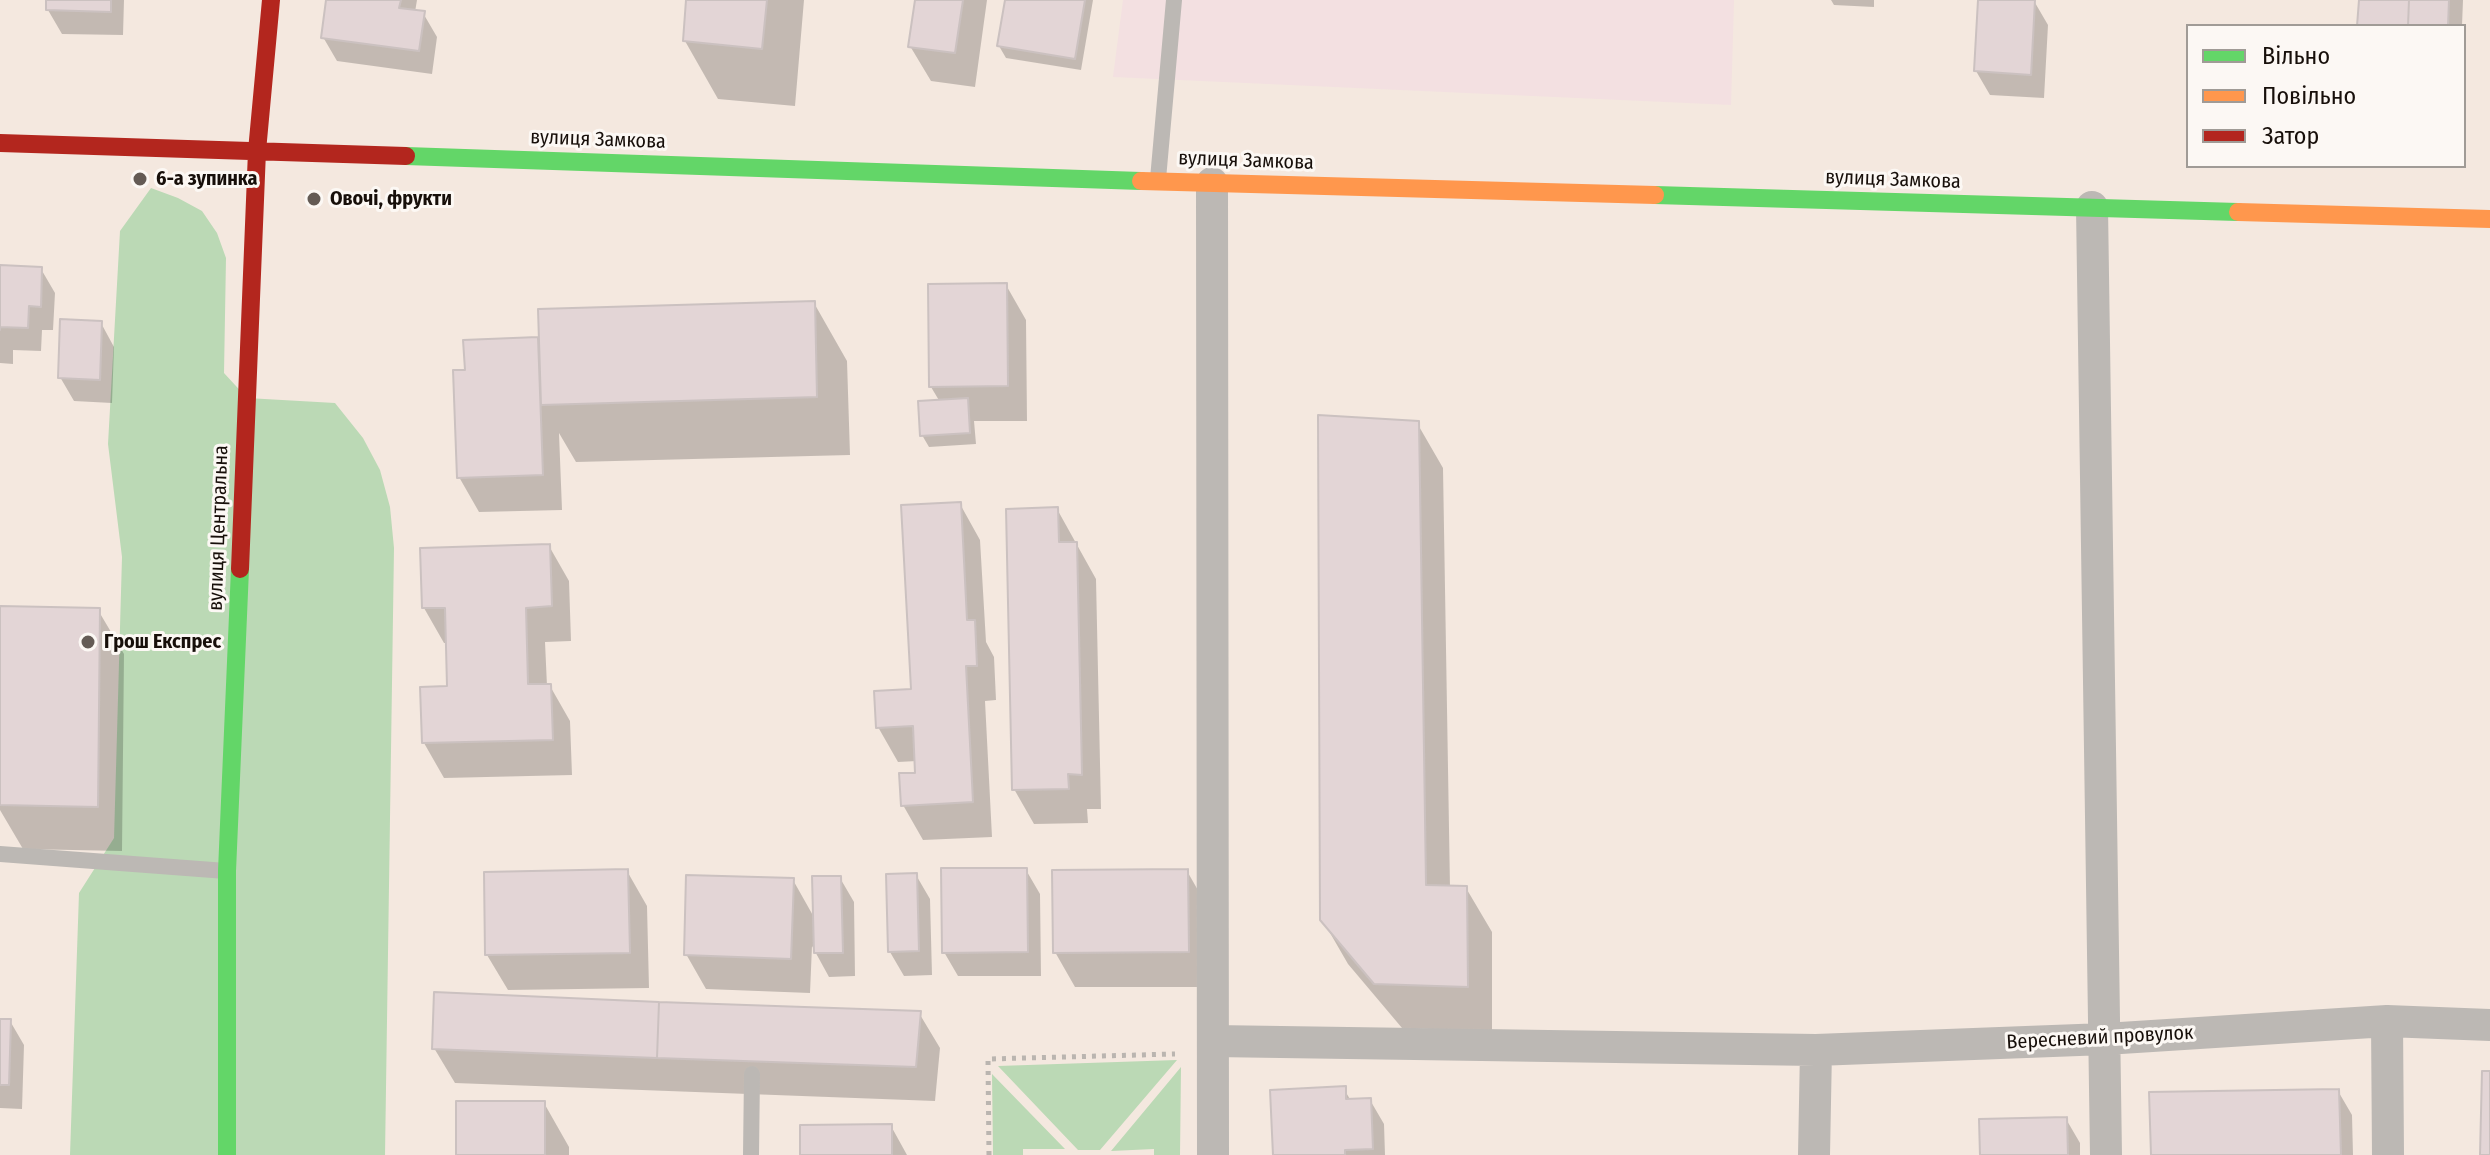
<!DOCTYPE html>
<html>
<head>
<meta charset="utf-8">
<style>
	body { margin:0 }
	#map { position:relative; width:2490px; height:1155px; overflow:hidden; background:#f4e8df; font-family:"Fira Sans Condensed",sans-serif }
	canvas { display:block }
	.legend { position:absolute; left:2186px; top:24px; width:280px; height:144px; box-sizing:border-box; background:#fcf8f4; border:2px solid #a09b96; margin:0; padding:10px 14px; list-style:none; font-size:24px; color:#170f0a }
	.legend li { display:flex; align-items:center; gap:16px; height:40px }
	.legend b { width:40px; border:2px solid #a09b96 }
</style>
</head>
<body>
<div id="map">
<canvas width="2490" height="1155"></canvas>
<ul class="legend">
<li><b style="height:10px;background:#63d668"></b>Вільно</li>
<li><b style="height:10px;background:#ff974d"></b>Повільно</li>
<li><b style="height:10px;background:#b3261e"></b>Затор</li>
</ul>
</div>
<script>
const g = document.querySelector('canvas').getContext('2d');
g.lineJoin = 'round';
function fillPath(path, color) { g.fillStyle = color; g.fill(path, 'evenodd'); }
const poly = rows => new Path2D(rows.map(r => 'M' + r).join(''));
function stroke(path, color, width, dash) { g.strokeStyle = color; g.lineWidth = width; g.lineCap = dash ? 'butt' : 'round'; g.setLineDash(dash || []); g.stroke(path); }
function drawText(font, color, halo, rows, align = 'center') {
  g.font = font + ' "Fira Sans Condensed",sans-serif'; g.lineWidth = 6; g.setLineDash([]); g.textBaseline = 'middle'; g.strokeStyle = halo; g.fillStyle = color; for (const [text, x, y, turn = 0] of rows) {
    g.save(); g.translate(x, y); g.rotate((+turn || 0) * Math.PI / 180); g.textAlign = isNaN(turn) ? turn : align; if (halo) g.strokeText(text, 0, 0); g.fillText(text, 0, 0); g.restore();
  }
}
const industrial = poly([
	[1123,0,1734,0,1731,105,1113,77]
]);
const green = poly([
	[151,188,178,198,202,211,217,233,226,258,224,373,247,398,335,403,363,438,380,470,390,507,394,548,385,1155,70,1155,79,893,114,838,122,557,108,444,120,231],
	[1177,1060,1100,1150,1078,1150,998,1066],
	[1181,1067,1180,1155,1154,1155,1154,1149,1111,1151],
	[992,1074,1065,1149,1023,1149,1023,1155,993,1155]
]);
const shadow = poly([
	[48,0,124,0,123,35,62,34,48,10],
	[328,0,417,0,415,12,423,13,437,37,432,74,337,61,323,37],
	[688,0,804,0,795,106,718,99,685,41],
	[917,0,987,0,975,87,931,81,910,46],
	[1007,0,1093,0,1081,70,1006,58,999,46],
	[1831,0,1900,0,1874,0,1874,7,1834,5],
	[1980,0,2034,1,2048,25,2044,98,1990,95,1976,71],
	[2361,0,2463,0,2462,26,2359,26],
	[0,267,41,269,55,293,53,330,42,330,41,351,13,350,13,364,0,363],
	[1006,285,1026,320,1027,421,974,421,976,444,929,447,922,435,940,402,931,387],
	[814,303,847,361,850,455,576,462,559,433,562,510,479,512,459,477,467,372,537,340,541,346],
	[101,323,114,347,112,403,74,401,60,377],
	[1417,423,1443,468,1450,888,1466,888,1492,932,1492,1031,1402,1028,1348,964,1322,919],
	[960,504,980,540,986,642,994,657,996,700,985,701,992,837,923,840,903,805,917,775,917,761,898,762,878,727,913,691],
	[1057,509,1096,579,1101,809,1087,809,1088,823,1034,824,1014,789],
	[549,546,569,581,571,641,545,642,547,686,550,686,570,721,572,775,444,778,424,743,449,688,448,643,444,643,424,608],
	[0,608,98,610,124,654,122,851,23,849,0,810],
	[1026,870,1040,894,1041,976,958,976,944,952],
	[627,871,647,906,649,988,508,990,487,955],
	[1187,871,1207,906,1208,987,1075,987,1055,952],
	[916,875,930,899,932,975,904,976,890,952],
	[840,878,854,902,855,976,829,977,812,946,810,993,706,989,686,954,793,880,815,919],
	[919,1013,940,1048,935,1101,455,1083,434,1048],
	[0,1021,10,1021,24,1045,22,1109,0,1108],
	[1344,1089,1351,1101,1370,1100,1384,1124,1385,1155,1275,1155],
	[2338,1091,2352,1115,2353,1155,2153,1155],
	[544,1103,569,1147,569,1155,458,1155],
	[2066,1119,2080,1143,2080,1155,1982,1155],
	[891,1126,907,1155,802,1155]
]);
const building = poly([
	[46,0,111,0,111,12,46,10,46,0],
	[326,0,401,0,399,8,425,11,419,51,321,38,326,0],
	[686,0,767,0,762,49,683,41,686,0],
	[915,0,963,0,955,53,908,47,915,0],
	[1005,0,1085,0,1075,59,997,46,1005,0],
	[1978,0,2035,0,2031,75,1974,71,1978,0],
	[2359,0,2409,0,2408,26,2357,26,2359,0],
	[2409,0,2449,0,2448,26,2408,26,2409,0],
	[0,265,42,267,41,307,29,306,28,328,0,327,0,330,0,265],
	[1007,283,1008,386,929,387,928,284,1007,283],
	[815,301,817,397,541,405,538,309,815,301],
	[60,319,102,321,100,380,58,378,60,319],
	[538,337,543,475,457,478,453,370,465,370,463,340,538,337],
	[968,398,970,433,920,436,918,401,968,398],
	[1318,415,1419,421,1426,885,1467,886,1468,987,1374,984,1320,920,1318,415],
	[961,502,967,620,975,620,977,666,966,666,973,802,901,806,899,773,915,773,913,726,876,728,874,691,911,689,901,505,961,502],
	[1058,507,1059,542,1077,542,1082,775,1068,774,1069,789,1012,790,1006,509,1058,507],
	[550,544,552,606,526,608,528,684,551,684,553,740,422,743,420,687,447,686,445,608,422,608,420,548,550,544],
	[0,606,100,608,98,807,0,805,0,606],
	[941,868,1027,868,1028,952,942,953,941,868],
	[628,869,630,953,485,955,484,872,628,869],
	[1188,869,1189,952,1053,953,1052,870,1188,869],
	[917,873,919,951,888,952,886,874,917,873],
	[686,875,794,878,791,959,684,955,686,875],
	[812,876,841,876,843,953,814,953,812,876],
	[434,992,659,1002,657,1058,432,1049,434,992],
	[659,1002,921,1011,916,1067,657,1058,659,1002],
	[0,1019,11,1019,9,1085,0,1085,0,1019],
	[2482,1071,2490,1071,2490,1155,2480,1155,2482,1071],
	[1346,1086,1346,1099,1371,1098,1373,1149,1345,1150,1345,1155,1273,1155,1270,1090,1346,1086],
	[2339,1089,2341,1155,2151,1155,2149,1092,2339,1089],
	[456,1101,545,1101,545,1155,456,1155,456,1101],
	[2067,1117,2068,1155,1980,1155,1979,1119,2067,1117],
	[892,1124,892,1155,800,1155,800,1125,892,1124]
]);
const path = poly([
	[989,1155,988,1059,1175,1054]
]);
const lane = poly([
	[1158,179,1174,0],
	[0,854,226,871],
	[751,1155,752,1074]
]);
const street = poly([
	[1212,183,1213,1155],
	[2092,207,2106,1155],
	[2387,1021,2388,1155],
	[1214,1041,1816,1050],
	[1814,1155,1816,1050,2105,1039,2387,1021,2490,1025]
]);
const fast = poly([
	[406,156,1141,181],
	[1655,195,2238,212],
	[227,1155,227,871,240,569]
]);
const slow = poly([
	[1141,181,1655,195],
	[2238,212,2490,219]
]);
const jam = poly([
	[0,143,406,156],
	[240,569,257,151,271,0]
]);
const markers = [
	[140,179,8,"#645b55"],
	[314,199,8,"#645b55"],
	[88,642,8,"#645b55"]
];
const streetNames = [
	["вулиця Замкова",598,140,2],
	["вулиця Замкова",1246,161,2],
	["вулиця Замкова",1893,180,2],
	["вулиця Центральна",219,528,-88],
	["Вересневий провулок",2100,1038,-3]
];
const poiNames = [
	["6-а зупинка",156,179],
	["Овочі, фрукти",330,199],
	["Грош Експрес",104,642]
];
fillPath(industrial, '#f3e0e1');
fillPath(green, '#bbd9b5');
fillPath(shadow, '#0003');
fillPath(building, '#e3d5d6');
stroke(building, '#cbc1c0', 2);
stroke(path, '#bab5b0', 5, [4, 6]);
stroke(lane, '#bcb8b4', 16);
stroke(street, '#bcb8b4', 32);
stroke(fast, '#63d668', 18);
stroke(slow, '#ff974d', 18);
stroke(jam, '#b3261e', 18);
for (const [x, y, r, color] of markers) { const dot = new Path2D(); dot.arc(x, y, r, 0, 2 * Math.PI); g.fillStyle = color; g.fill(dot); stroke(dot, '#fcf8f4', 3); }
drawText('20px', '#170f0a', '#fcf8f4', streetNames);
drawText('bold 20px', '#170f0a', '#fcf8f4', poiNames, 'left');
</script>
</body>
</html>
